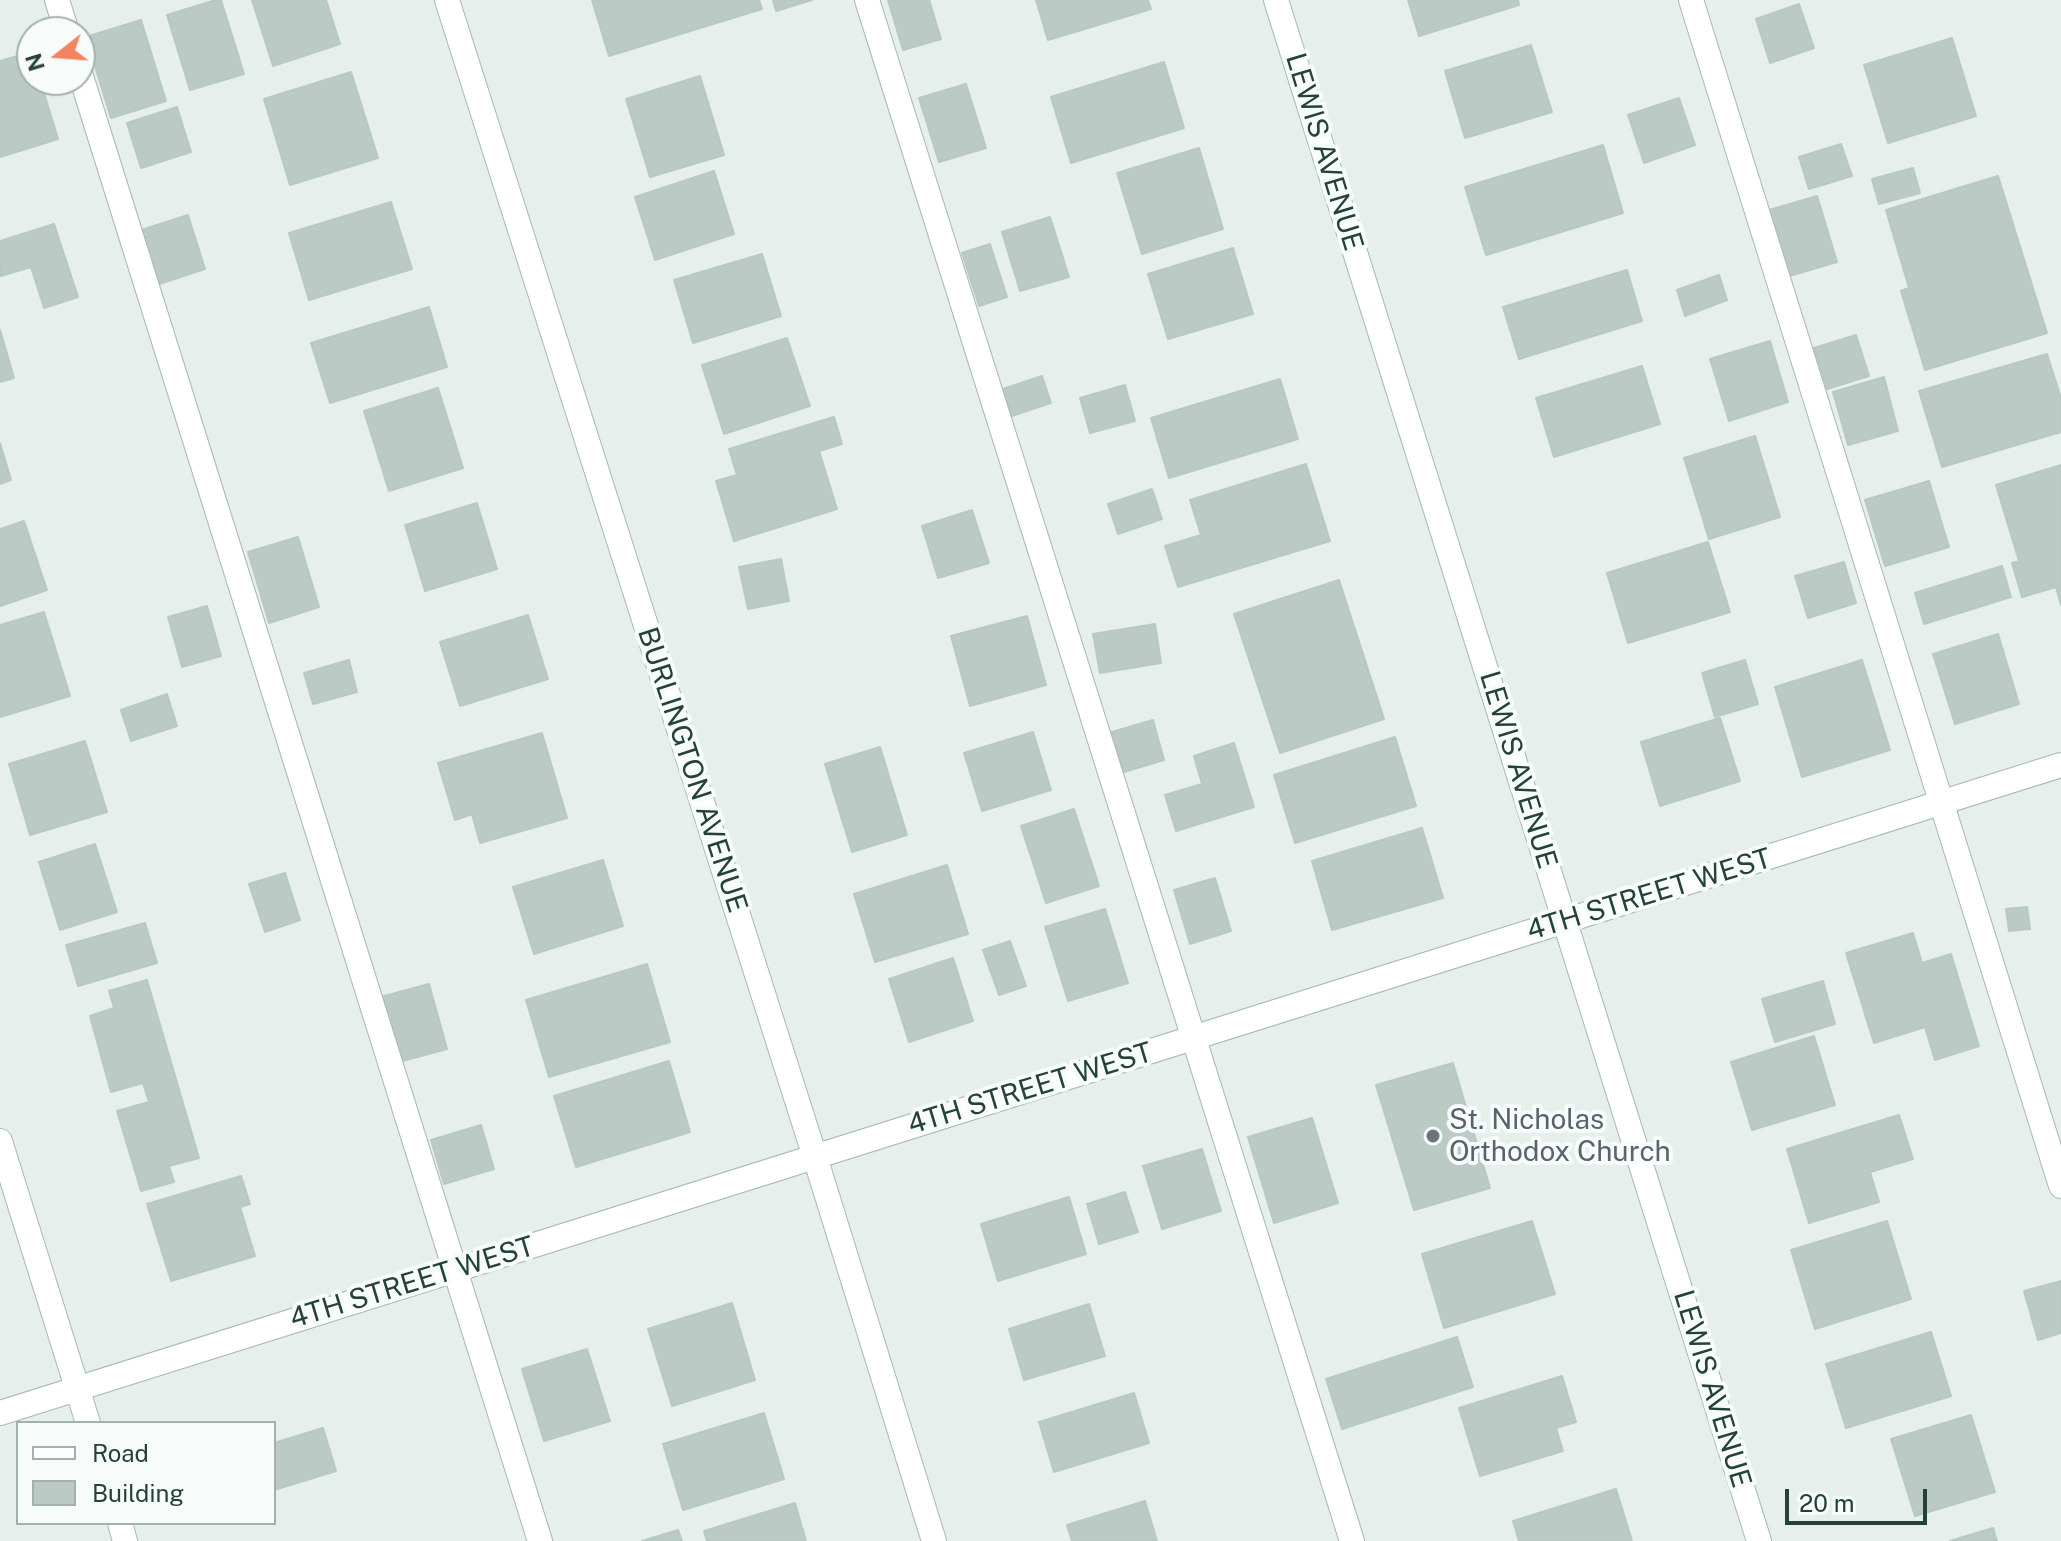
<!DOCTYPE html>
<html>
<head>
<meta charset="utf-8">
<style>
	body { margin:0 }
	#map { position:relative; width:2061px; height:1541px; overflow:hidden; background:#e6efeb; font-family:"Public Sans",sans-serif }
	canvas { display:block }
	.legend { position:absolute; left:16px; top:1421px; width:260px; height:104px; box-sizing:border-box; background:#f7fbf9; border:2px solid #a3b1ad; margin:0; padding:10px 14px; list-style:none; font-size:24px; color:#24423a }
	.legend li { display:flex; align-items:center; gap:16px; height:40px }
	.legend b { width:40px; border:2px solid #a3b1ad }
	.north { position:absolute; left:16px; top:16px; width:80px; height:80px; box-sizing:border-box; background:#f7fbf9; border:2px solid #a3b1ad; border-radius:50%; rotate:253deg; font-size:22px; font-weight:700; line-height:32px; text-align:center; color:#24423a }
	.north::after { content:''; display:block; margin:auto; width:28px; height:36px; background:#f4845f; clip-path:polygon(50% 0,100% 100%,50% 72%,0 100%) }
	.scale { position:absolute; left:1785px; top:1489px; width:142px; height:36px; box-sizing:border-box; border:4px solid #24423a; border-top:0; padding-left:10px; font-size:24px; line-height:28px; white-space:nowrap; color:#24423a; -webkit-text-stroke:6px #f7fbf9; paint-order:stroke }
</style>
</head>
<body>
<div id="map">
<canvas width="2061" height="1541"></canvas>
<ul class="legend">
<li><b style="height:10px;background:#fff"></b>Road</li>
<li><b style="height:22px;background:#bbcac4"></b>Building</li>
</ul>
<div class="north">N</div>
<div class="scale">20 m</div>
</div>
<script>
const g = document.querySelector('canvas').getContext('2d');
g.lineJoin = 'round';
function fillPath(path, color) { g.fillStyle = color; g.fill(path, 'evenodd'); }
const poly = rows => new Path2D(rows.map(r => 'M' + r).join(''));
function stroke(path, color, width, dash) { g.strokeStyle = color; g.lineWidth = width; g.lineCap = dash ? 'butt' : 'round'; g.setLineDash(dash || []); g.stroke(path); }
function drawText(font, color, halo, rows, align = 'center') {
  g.font = font + ' "Public Sans",sans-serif'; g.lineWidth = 8; g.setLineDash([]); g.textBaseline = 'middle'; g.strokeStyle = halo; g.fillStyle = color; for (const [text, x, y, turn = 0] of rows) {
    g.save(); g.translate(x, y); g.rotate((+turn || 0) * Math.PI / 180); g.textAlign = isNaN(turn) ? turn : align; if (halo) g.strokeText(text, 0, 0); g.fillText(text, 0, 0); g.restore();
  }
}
const building = poly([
	[216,0,221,0,244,74,190,90,167,15,216,0],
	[252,0,326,0,340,44,273,66,252,0],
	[592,0,759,0,762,9,609,56,592,0],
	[773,0,812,0,776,11,773,0],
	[888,0,929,0,941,39,903,50,888,0],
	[1036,0,1148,0,1151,9,1048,40,1036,0],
	[1408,0,1518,0,1519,5,1419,36,1408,0],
	[1799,4,1814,48,1770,63,1756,19,1799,4],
	[141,20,166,101,111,118,86,37,141,20],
	[1952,38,1976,116,1888,143,1864,65,1952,38],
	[1531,45,1552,112,1465,138,1445,71,1531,45],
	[31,52,32,80,40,80,58,139,0,157,0,61,31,52],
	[1164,62,1184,128,1071,163,1051,97,1164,62],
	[351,72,378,158,290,185,264,99,351,72],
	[700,76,724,155,650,177,626,99,700,76],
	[966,84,986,148,939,162,919,98,966,84],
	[1679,98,1695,145,1644,163,1628,115,1679,98],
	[177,107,191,152,141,168,127,123,177,107],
	[1841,144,1852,176,1809,189,1799,157,1841,144],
	[1603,145,1623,213,1486,255,1465,187,1603,145],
	[1199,148,1223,229,1142,254,1117,173,1199,148],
	[1913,168,1920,193,1879,204,1872,179,1913,168],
	[714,171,734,234,655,260,635,197,714,171],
	[1998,176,2047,333,1925,370,1901,291,1909,288,1886,210,1998,176],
	[1817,196,1837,262,1786,277,1766,211,1817,196],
	[391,202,412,269,309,300,289,233,391,202],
	[188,215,205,269,150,287,132,233,188,215],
	[1050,217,1069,277,1020,291,1002,232,1050,217],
	[54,224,78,297,44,308,31,267,1,276,0,241,54,224],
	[990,244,1007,297,979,306,962,253,990,244],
	[1233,248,1253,314,1168,339,1148,274,1233,248],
	[762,254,781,316,693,343,674,280,762,254],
	[1627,270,1642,321,1519,359,1503,307,1627,270],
	[1719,275,1727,300,1685,316,1677,290,1719,275],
	[429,307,447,367,330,403,311,343,429,307],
	[0,330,14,378,0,382,0,330],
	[1856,335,1869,376,1827,389,1814,348,1856,335],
	[787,338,810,406,724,434,702,365,787,338],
	[1770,341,1788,402,1729,421,1710,359,1770,341],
	[2047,354,2061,398,2061,432,1942,467,1919,391,2047,354],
	[1642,366,1660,424,1554,457,1536,398,1642,366],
	[1042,376,1051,403,1009,417,1000,390,1042,376],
	[1884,377,1898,431,1848,445,1833,392,1884,377],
	[1280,379,1298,439,1169,478,1151,418,1280,379],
	[1125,385,1135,421,1090,433,1080,398,1125,385],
	[438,388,463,468,389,491,364,411,438,388],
	[834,417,842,444,819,451,837,509,734,541,716,481,737,475,729,449,834,417],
	[1755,436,1780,517,1709,539,1684,458,1755,436],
	[0,443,11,480,0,484,0,443],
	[1306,464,1330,541,1178,587,1165,546,1201,535,1190,500,1306,464],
	[2061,465,2061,605,2056,587,2022,597,2012,563,2019,561,1996,485,2061,465],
	[1929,481,1949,547,1885,566,1865,500,1929,481],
	[1152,489,1162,519,1118,534,1108,504,1152,489],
	[477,503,497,569,425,591,405,525,477,503],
	[972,510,989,563,938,578,922,526,972,510],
	[24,521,47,590,0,606,0,529,24,521],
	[298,537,319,607,269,623,248,552,298,537],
	[1708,542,1730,612,1628,643,1607,573,1708,542],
	[781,559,789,601,748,609,739,567,781,559],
	[1844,562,1856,603,1808,618,1795,576,1844,562],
	[2002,566,2011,597,1924,624,1915,593,2002,566],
	[1339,580,1384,719,1280,753,1234,614,1339,580],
	[207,606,221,656,182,667,168,617,207,606],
	[44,612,70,696,0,717,0,625,44,612],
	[528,615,548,679,460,706,440,642,528,615],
	[1027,616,1046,685,970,706,951,636,1027,616],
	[1155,624,1161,663,1100,673,1093,634,1155,624],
	[1998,634,2019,704,1955,724,1933,654,1998,634],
	[349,660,357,692,313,704,304,673,349,660],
	[1745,660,1758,704,1715,717,1702,673,1745,660],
	[1862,660,1890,750,1802,777,1775,687,1862,660],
	[167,694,177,726,131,741,121,710,167,694],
	[1720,718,1740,781,1660,806,1641,742,1720,718],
	[1153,720,1164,760,1124,772,1112,732,1153,720],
	[1033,732,1051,790,982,811,964,753,1033,732],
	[542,733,567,818,480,843,472,814,455,820,438,763,542,733],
	[1395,737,1416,806,1295,843,1274,775,1395,737],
	[85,741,107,812,30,835,9,764,85,741],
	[1234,743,1254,807,1176,831,1165,795,1202,784,1194,756,1234,743],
	[880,747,907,835,852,852,825,764,880,747],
	[1074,809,1099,886,1046,903,1021,826,1074,809],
	[1422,828,1443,898,1332,930,1312,861,1422,828],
	[95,844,117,912,60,930,39,862,95,844],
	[603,860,623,926,534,954,513,887,603,860],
	[947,865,968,934,875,962,854,894,947,865],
	[285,873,300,920,265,932,249,884,285,873],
	[1215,878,1231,931,1190,944,1174,890,1215,878],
	[2027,907,2030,929,2009,931,2006,909,2027,907],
	[1105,909,1128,983,1068,1001,1045,927,1105,909],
	[145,923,157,963,78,986,66,945,145,923],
	[1913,933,1922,963,1951,954,1979,1046,1935,1060,1925,1027,1874,1043,1846,953,1913,933],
	[1010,941,1026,986,999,995,983,950,1010,941],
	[953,958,973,1021,909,1042,889,979,953,958],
	[647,964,670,1042,549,1077,526,1000,647,964],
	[147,980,199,1158,169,1166,174,1182,141,1191,117,1111,149,1102,143,1083,111,1092,90,1016,114,1008,109,991,147,980],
	[1823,981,1835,1024,1775,1042,1762,999,1823,981],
	[429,984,447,1049,395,1063,377,998,429,984],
	[1814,1036,1835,1105,1752,1130,1731,1062,1814,1036],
	[669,1061,690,1132,576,1167,554,1096,669,1061],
	[1453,1063,1490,1188,1414,1210,1376,1085,1453,1063],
	[1899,1115,1913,1159,1870,1172,1879,1202,1809,1223,1787,1149,1899,1115],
	[1312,1118,1338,1203,1274,1223,1248,1137,1312,1118],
	[481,1125,494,1169,444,1184,431,1140,481,1125],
	[1202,1149,1221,1211,1162,1229,1143,1166,1202,1149],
	[241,1176,250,1204,240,1207,255,1256,171,1281,147,1204,241,1176],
	[1125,1192,1138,1232,1099,1244,1087,1204,1125,1192],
	[1069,1197,1086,1254,998,1281,981,1224,1069,1197],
	[1532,1221,1555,1294,1444,1328,1422,1254,1532,1221],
	[1887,1221,1911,1299,1815,1329,1791,1250,1887,1221],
	[2061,1281,2061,1333,2038,1340,2024,1291,2061,1281],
	[732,1303,755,1380,672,1406,648,1329,732,1303],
	[1089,1304,1105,1356,1024,1380,1009,1329,1089,1304],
	[1931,1332,1951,1396,1846,1428,1826,1364,1931,1332],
	[1457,1337,1473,1387,1342,1429,1326,1379,1457,1337],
	[587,1349,610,1421,544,1441,522,1369,587,1349],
	[1562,1376,1576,1422,1556,1428,1563,1451,1480,1476,1459,1408,1562,1376],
	[1134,1393,1149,1443,1054,1472,1039,1422,1134,1393],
	[764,1413,784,1479,683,1510,663,1444,764,1413],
	[1971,1415,1995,1492,1915,1516,1891,1439,1971,1415],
	[323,1428,336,1471,274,1490,274,1443,323,1428],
	[1616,1489,1632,1541,1519,1541,1513,1521,1616,1489],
	[1145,1501,1157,1541,1072,1541,1067,1525,1145,1501],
	[795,1503,806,1541,707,1541,704,1531,795,1503],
	[1993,1528,1997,1541,1950,1541,1993,1528],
	[678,1530,682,1541,642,1541,678,1530]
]);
const lane = poly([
	[57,0,67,32],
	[867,0,1352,1541],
	[1691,0,2061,1186],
	[80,73,540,1541]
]);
const street = poly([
	[447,0,815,1157,934,1541],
	[0,1141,88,1423],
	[0,1413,2061,765],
	[120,1523,125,1541]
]);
const secondary = poly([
	[1276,0,1759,1541]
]);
const markers = [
	[1433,1136,8,"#6b7280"]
];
const streetNames = [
	["LEWIS AVENUE",1324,152,73],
	["BURLINGTON AVENUE",692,770,72],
	["LEWIS AVENUE",1518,770,73],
	["4TH STREET WEST",1649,895,-17],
	["4TH STREET WEST",1030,1089,-17],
	["4TH STREET WEST",412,1283,-17],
	["LEWIS AVENUE",1712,1389,73]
];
const worshipNames = [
	["St. Nicholas",1449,1120],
	["Orthodox Church",1449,1152]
];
fillPath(building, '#bbcac4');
stroke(building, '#b8c9c2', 2);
stroke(lane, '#a8b8b2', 26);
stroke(street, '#a8b8b2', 26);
stroke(secondary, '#a4bbb3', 26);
stroke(lane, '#fff', 24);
stroke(street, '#fff', 24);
stroke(secondary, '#fff', 24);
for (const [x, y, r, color] of markers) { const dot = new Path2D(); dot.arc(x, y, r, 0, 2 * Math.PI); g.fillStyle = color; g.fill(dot); stroke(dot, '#f7fbf9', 3); }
drawText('28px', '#24423a', '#f7fbf9', streetNames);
drawText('28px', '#5b616d', '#f7fbf9', worshipNames, 'left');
</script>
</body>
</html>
